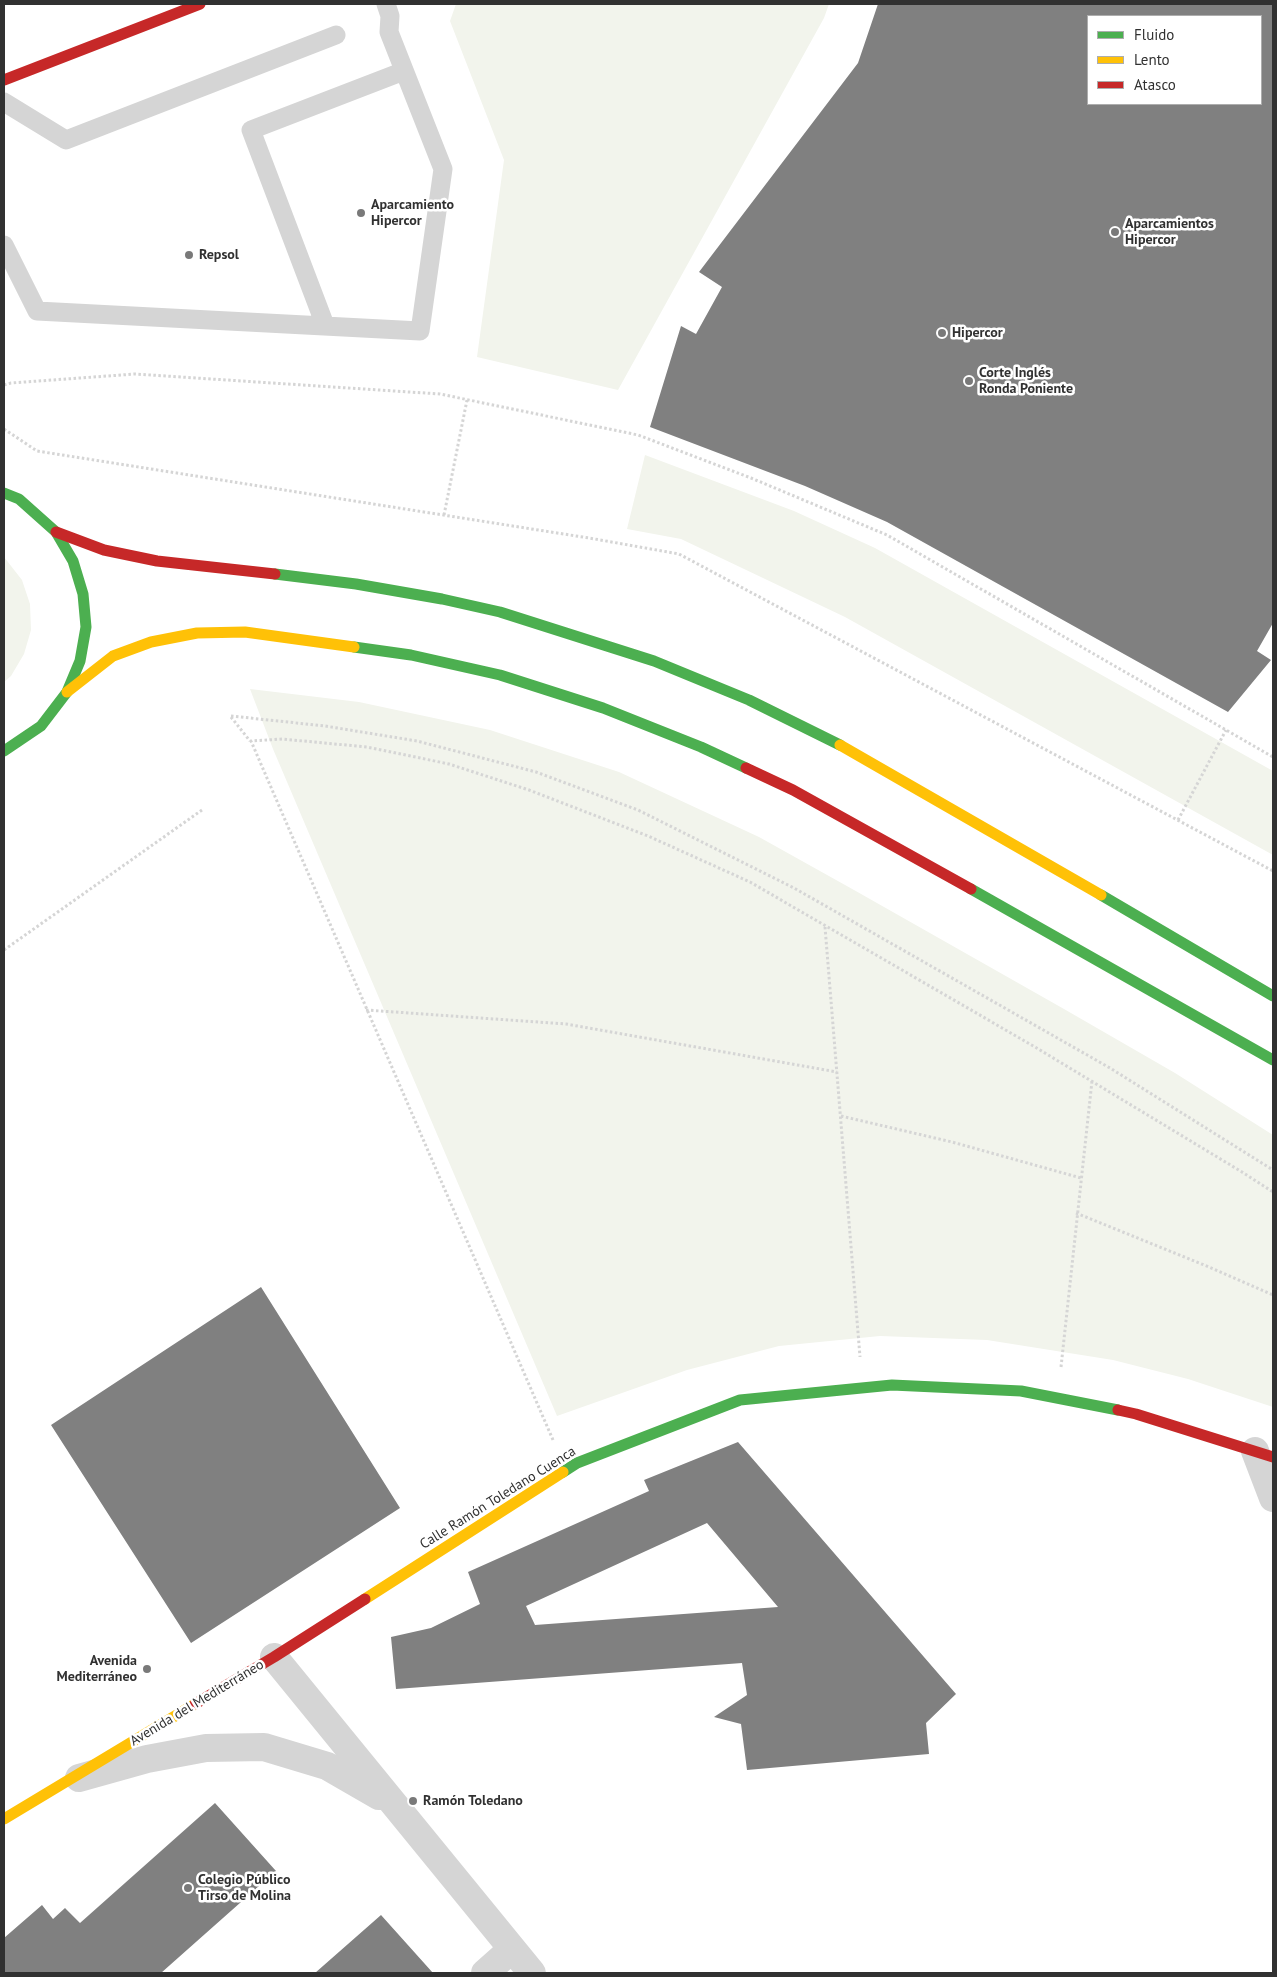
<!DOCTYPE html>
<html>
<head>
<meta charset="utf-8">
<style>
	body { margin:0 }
	#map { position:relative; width:1277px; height:1977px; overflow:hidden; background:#fff; font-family:"PT Sans",sans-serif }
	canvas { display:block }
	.frame { position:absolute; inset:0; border:5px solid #313131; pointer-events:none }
	.legend { position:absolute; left:1087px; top:15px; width:175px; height:90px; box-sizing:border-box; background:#fff; border:1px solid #adadad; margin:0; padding:6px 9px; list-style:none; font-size:15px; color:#313131 }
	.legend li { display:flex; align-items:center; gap:10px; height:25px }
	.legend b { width:25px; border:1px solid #adadad }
</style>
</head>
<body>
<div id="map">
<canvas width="1277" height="1977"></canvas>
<div class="frame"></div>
<ul class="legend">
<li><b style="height:6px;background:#4caf50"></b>Fluido</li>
<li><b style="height:6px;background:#ffc107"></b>Lento</li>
<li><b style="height:6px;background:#c62828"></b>Atasco</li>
</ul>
</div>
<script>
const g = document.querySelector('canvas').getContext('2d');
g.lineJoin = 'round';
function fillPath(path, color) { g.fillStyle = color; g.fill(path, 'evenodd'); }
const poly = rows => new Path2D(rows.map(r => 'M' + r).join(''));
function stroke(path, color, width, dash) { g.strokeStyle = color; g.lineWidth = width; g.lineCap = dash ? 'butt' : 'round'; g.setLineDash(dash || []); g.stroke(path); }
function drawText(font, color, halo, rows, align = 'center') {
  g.font = font + ' "PT Sans",sans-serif'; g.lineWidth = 5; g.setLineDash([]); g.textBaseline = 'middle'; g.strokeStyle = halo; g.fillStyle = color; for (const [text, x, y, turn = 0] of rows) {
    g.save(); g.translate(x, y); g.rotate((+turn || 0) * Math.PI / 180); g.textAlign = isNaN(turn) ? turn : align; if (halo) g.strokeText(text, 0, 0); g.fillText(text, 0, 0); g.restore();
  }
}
const green = poly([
	[456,4,829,4,824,18,618,390,477,357,504,160,450,21],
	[645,455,794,511,875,548,1273,771,1273,855,845,617,681,539,627,529],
	[4,557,22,580,30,604,31,630,24,654,11,676,4,682],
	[250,689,359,702,490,730,619,772,759,837,854,890,1064,1009,1175,1073,1273,1135,1273,1407,1188,1379,1113,1360,987,1340,880,1336,779,1346,687,1370,557,1416,273,749]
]);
const building = poly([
	[878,4,1273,4,1273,623,1257,651,1271,660,1228,712,887,522,805,486,650,427,681,326,696,334,722,287,699,272,858,63],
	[1088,16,1261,16,1261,104,1088,104],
	[261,1287,400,1508,191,1643,51,1425],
	[738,1442,956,1694,926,1723,929,1754,747,1770,741,1724,714,1717,747,1695,742,1663,396,1689,391,1637,431,1628,480,1604,468,1572,649,1491,644,1480],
	[707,1523,778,1607,535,1625,526,1606],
	[215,1803,276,1871,161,1973,4,1973,4,1938,42,1905,53,1919,65,1908,80,1923],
	[381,1915,433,1973,315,1973]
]);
const path = poly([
	[4,385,11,383,135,374,440,394,638,435,751,478,887,535,1273,757],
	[4,429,37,451,589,538,679,554,1273,871],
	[444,515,467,400],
	[231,716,325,726,417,741,536,772,638,810,794,888,1110,1068,1273,1170],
	[231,717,250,741],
	[1178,820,1226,730],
	[825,927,860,1357],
	[4,950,202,810],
	[366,1010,566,1024,837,1072],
	[841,1116,952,1142,1081,1178],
	[1076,1213,1209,1267,1273,1295],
	[1061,1367,1092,1081],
	[553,1440,251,741,282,739,367,747,449,764,529,790,648,836,750,882,1035,1047,1242,1172,1273,1192]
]);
const lane = poly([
	[4,102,66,140,336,35],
	[4,245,37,311,420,331,443,169,389,32,390,16,386,4],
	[325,325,251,130,404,71]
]);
const street = poly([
	[1255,1451,1273,1498],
	[274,1657,532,1973],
	[79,1778,147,1759,206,1748,264,1747,327,1766,379,1796],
	[485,1973,512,1949]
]);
const fast = poly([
	[4,493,19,499,56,532,73,561,83,594,86,627,80,661,67,692,41,726,4,751],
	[275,574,356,584,442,599,500,612,654,661,749,700,840,745],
	[354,647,411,655,500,675,603,708,701,747,746,768],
	[971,889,1273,1060],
	[1101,895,1273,996],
	[563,1472,577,1463,740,1400,892,1385,1021,1391,1118,1410]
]);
const slow = poly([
	[67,692,113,656,151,642,197,633,245,632,354,647],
	[840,745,1101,895],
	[365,1599,563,1472],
	[4,1819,195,1704]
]);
const jam = poly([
	[4,80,200,4],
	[56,532,104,550,157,561,275,574],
	[746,768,793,790,971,889],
	[1118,1410,1136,1414,1273,1457],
	[195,1704,274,1657,365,1599]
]);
const markers = [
	[361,213,5,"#797979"],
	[1115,232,5,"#797979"],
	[189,255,5,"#797979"],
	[942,333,5,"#797979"],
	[969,381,5,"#797979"],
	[147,1669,5,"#797979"],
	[413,1801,5,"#797979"],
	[188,1888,5,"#797979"]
];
const poiNames = [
	["Aparcamiento",371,205],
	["Hipercor",371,221],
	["Aparcamientos",1125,224],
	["Hipercor",1125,240],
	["Repsol",199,255],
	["Hipercor",952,333],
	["Corte Inglés",979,373],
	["Ronda Poniente",979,389],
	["Avenida",137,1661,"right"],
	["Mediterráneo",137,1677,"right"],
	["Ramón Toledano",423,1801],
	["Colegio Público",198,1880],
	["Tirso de Molina",198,1896]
];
const streetNames = [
	["Calle Ramón Toledano Cuenca",498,1498,-32],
	["Avenida del Mediterráneo",197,1703,-31]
];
fillPath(green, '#f2f4ec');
fillPath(building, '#808080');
stroke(path, '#d5d5d5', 3, [2.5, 2.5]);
stroke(lane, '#d5d5d5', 19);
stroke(street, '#d5d5d5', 28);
stroke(fast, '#4caf50', 11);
stroke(slow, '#ffc107', 11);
stroke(jam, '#c62828', 11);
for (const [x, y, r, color] of markers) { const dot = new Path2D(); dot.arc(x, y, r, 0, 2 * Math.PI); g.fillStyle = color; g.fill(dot); stroke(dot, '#fff', 2); }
drawText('bold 14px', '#313131', '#fff', poiNames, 'left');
drawText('14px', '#313131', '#fff', streetNames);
</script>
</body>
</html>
